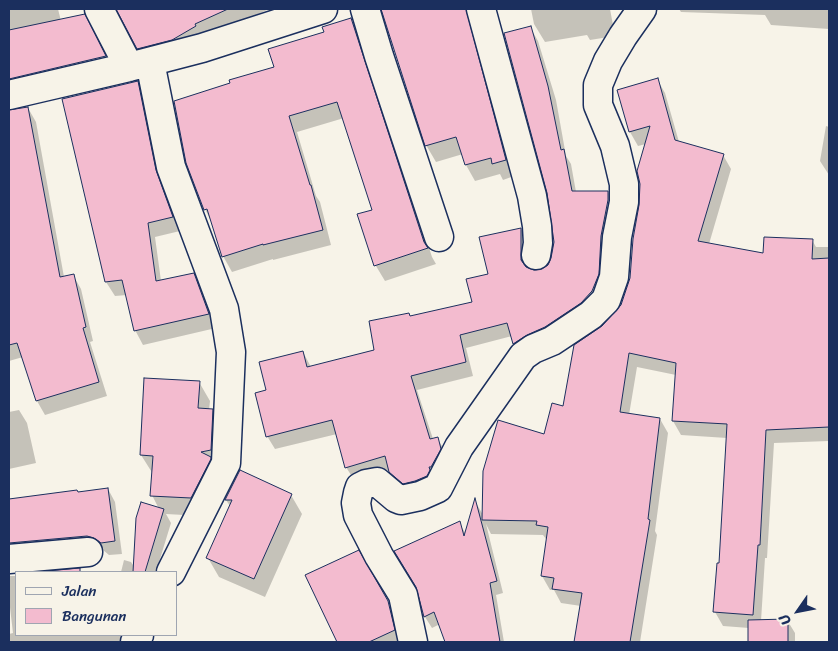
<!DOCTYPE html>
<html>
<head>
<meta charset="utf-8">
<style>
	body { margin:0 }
	#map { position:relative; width:838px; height:651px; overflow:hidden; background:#f7f3e8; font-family:Sriracha,sans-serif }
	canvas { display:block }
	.frame { position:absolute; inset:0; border:10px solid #1b2f5e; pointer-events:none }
	.legend { position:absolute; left:15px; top:571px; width:162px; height:65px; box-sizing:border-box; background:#f7f3e8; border:1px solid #9fa5b1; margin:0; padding:6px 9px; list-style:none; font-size:15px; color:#1b2f5e }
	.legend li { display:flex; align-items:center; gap:10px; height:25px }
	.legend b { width:25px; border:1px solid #9fa5b1 }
	.north { position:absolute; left:773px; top:586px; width:50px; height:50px; -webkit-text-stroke:4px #f7f3e8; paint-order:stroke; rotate:237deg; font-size:14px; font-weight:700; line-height:20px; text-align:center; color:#1b2f5e }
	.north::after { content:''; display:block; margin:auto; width:18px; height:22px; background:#1b2f5e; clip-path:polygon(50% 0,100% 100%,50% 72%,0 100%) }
</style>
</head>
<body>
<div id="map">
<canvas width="838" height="651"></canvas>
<div class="frame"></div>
<ul class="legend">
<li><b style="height:6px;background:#f7f3e8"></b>Jalan</li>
<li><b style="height:14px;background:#f3bbcf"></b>Bangunan</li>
</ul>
<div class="north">U</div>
</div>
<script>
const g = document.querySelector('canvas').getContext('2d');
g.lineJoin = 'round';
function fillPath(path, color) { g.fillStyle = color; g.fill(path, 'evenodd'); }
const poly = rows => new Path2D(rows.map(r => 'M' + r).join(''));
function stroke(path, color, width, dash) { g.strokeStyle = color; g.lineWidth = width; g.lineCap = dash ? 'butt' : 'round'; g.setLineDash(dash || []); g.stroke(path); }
const shadow = poly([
	[9,9,58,9,61,21,92,30,113,71,9,96],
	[152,9,269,9,202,40,178,55],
	[383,9,474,9,514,176,503,180,500,174,475,181,466,165,463,154,436,162,426,145],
	[531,9,610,9,615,36,590,40,587,35,545,42,534,24],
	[679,9,829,9,829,29,771,25,765,15,681,12],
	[351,19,360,35,432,257,436,264,385,281,376,266,359,215,374,210,344,118,297,132,316,196,320,202,331,245,273,260,273,259,232,272,223,256,212,223,205,209,275,68,325,33],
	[530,27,538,41,556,100,566,156,571,164,576,192,608,192,615,205,606,288,522,356,512,336,466,348,473,376,417,390,433,439,437,438,445,451,434,489,399,485,390,470,354,480,346,467,337,434,275,449,267,436,268,391,303,352,311,367,376,351,410,317,473,303,489,275,521,229,528,242,528,269,541,271,549,266,553,258,555,242],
	[657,79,665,93,679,142,723,155,731,169,709,244,764,254,812,240,816,247,829,247,829,441,774,443,767,558,765,558,761,621,787,620,795,633,795,642,749,642,749,628,723,626,715,612,720,564,727,438,681,435,673,421,676,375,637,367,629,415,660,419,668,433,655,531,657,535,640,642,575,642,581,606,561,603,554,590,550,590,542,576,548,539,546,539,543,535,491,534,486,524,503,593,496,595,504,642,446,642,440,624,432,628,425,617,418,588,459,523,466,534,475,501,483,515,545,436,564,407,601,329,622,306,631,279,641,202,646,144,638,146,630,132,618,91],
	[137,82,145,97,163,186,180,231,155,237,161,281,193,274,202,289,216,328,143,345,135,330,127,295,115,296,106,282,63,100],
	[28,108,36,122,64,277,73,275,81,289,93,341,90,342,107,396,45,415,37,401,23,357,9,361,9,111],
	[826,126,829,127,829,175,820,161],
	[199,382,210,401,209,410,212,410,223,429,202,516,166,514,171,523,156,572,121,572,124,560,131,562,135,568,159,509,152,495,153,474,141,455],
	[19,410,27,423,36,463,9,469,9,412],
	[108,489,115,502,122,554,109,555,103,550,95,549,9,558,9,500,77,491,78,493],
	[291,495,302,514,265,597,219,577,208,558,230,506,226,500],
	[358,552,398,621,403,642,338,642,307,575],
	[9,576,16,576,16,635,135,635,131,642,9,642,9,634,13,633,9,599]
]);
const building = poly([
	[116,9,228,9,195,24,196,26,172,40,137,49,116,9],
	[381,9,466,9,506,160,492,164,491,158,465,165,456,137,425,146,381,9],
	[85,14,106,56,9,79,9,30,85,14],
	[351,18,424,242,428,248,374,266,357,214,372,210,337,102,289,116,310,185,311,185,323,230,263,245,263,244,222,257,207,209,204,210,186,163,174,101,230,83,229,80,274,67,268,49,324,32,322,27,351,18],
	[531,26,548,86,561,150,564,149,572,191,608,191,608,200,601,236,599,274,592,291,581,303,545,327,527,335,513,344,507,323,460,335,466,362,411,376,430,439,438,437,441,449,431,467,429,467,430,470,427,476,415,481,403,484,389,472,385,456,345,468,332,420,266,437,255,393,266,390,259,362,303,351,307,367,374,350,369,321,409,313,410,316,472,302,466,279,488,274,479,237,521,228,521,260,526,267,534,270,542,269,548,265,551,258,554,242,547,193,504,33,531,26],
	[658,78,675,140,724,154,698,241,763,253,764,237,813,239,812,259,829,258,829,427,766,430,760,545,758,545,753,615,713,612,717,563,719,563,727,424,672,421,676,363,629,353,620,412,660,418,648,519,650,520,630,642,574,642,582,593,552,589,554,578,541,576,548,527,536,525,537,521,482,520,483,471,498,420,544,434,552,403,563,406,574,345,602,326,621,305,630,278,633,239,639,205,640,184,637,171,650,126,629,132,617,90,658,78],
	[138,81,156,170,173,217,148,223,156,281,194,273,209,314,134,331,122,280,105,282,62,99,138,81],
	[28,107,60,277,74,274,86,327,83,328,99,382,36,401,17,343,9,345,9,110,28,107],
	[144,378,200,381,198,408,213,409,211,450,201,452,211,457,211,459,191,498,150,496,153,456,140,455,144,378],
	[240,470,292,494,254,579,206,558,232,500,225,500,240,470],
	[108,488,115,541,101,543,94,538,87,536,9,543,9,499,77,490,78,492,108,488],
	[475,498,497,581,490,583,500,642,445,642,434,612,424,617,416,587,394,551,460,521,464,536,475,498],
	[141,502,164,509,145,572,133,572,136,518,141,502],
	[359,550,388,601,395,630,369,642,337,642,305,575,359,550],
	[80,568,80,572,36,572,80,568],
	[788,619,788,642,748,642,748,620,788,619]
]);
const minor = poly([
	[99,9,129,67],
	[365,9,379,56,439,237],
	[481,9,532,196,537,226,538,243,536,255],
	[150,62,171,167,224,309,231,352,226,463,171,572],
	[9,95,129,67,202,48,323,9],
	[9,559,88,552],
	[135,642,139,635],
	[413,642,403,595,379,556,358,515,356,503,358,493,360,487,366,484,377,482,396,498,401,500,420,496,438,488,459,447,523,356,533,349,552,341,591,315,606,300,614,277,617,237,624,202,624,184,615,146,598,105,598,85,608,61,623,36,642,9]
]);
fillPath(shadow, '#0003');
fillPath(building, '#f3bbcf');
stroke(building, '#1b2f5e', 1);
stroke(minor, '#1b2f5e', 31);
stroke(minor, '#f7f3e8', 28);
</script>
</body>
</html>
